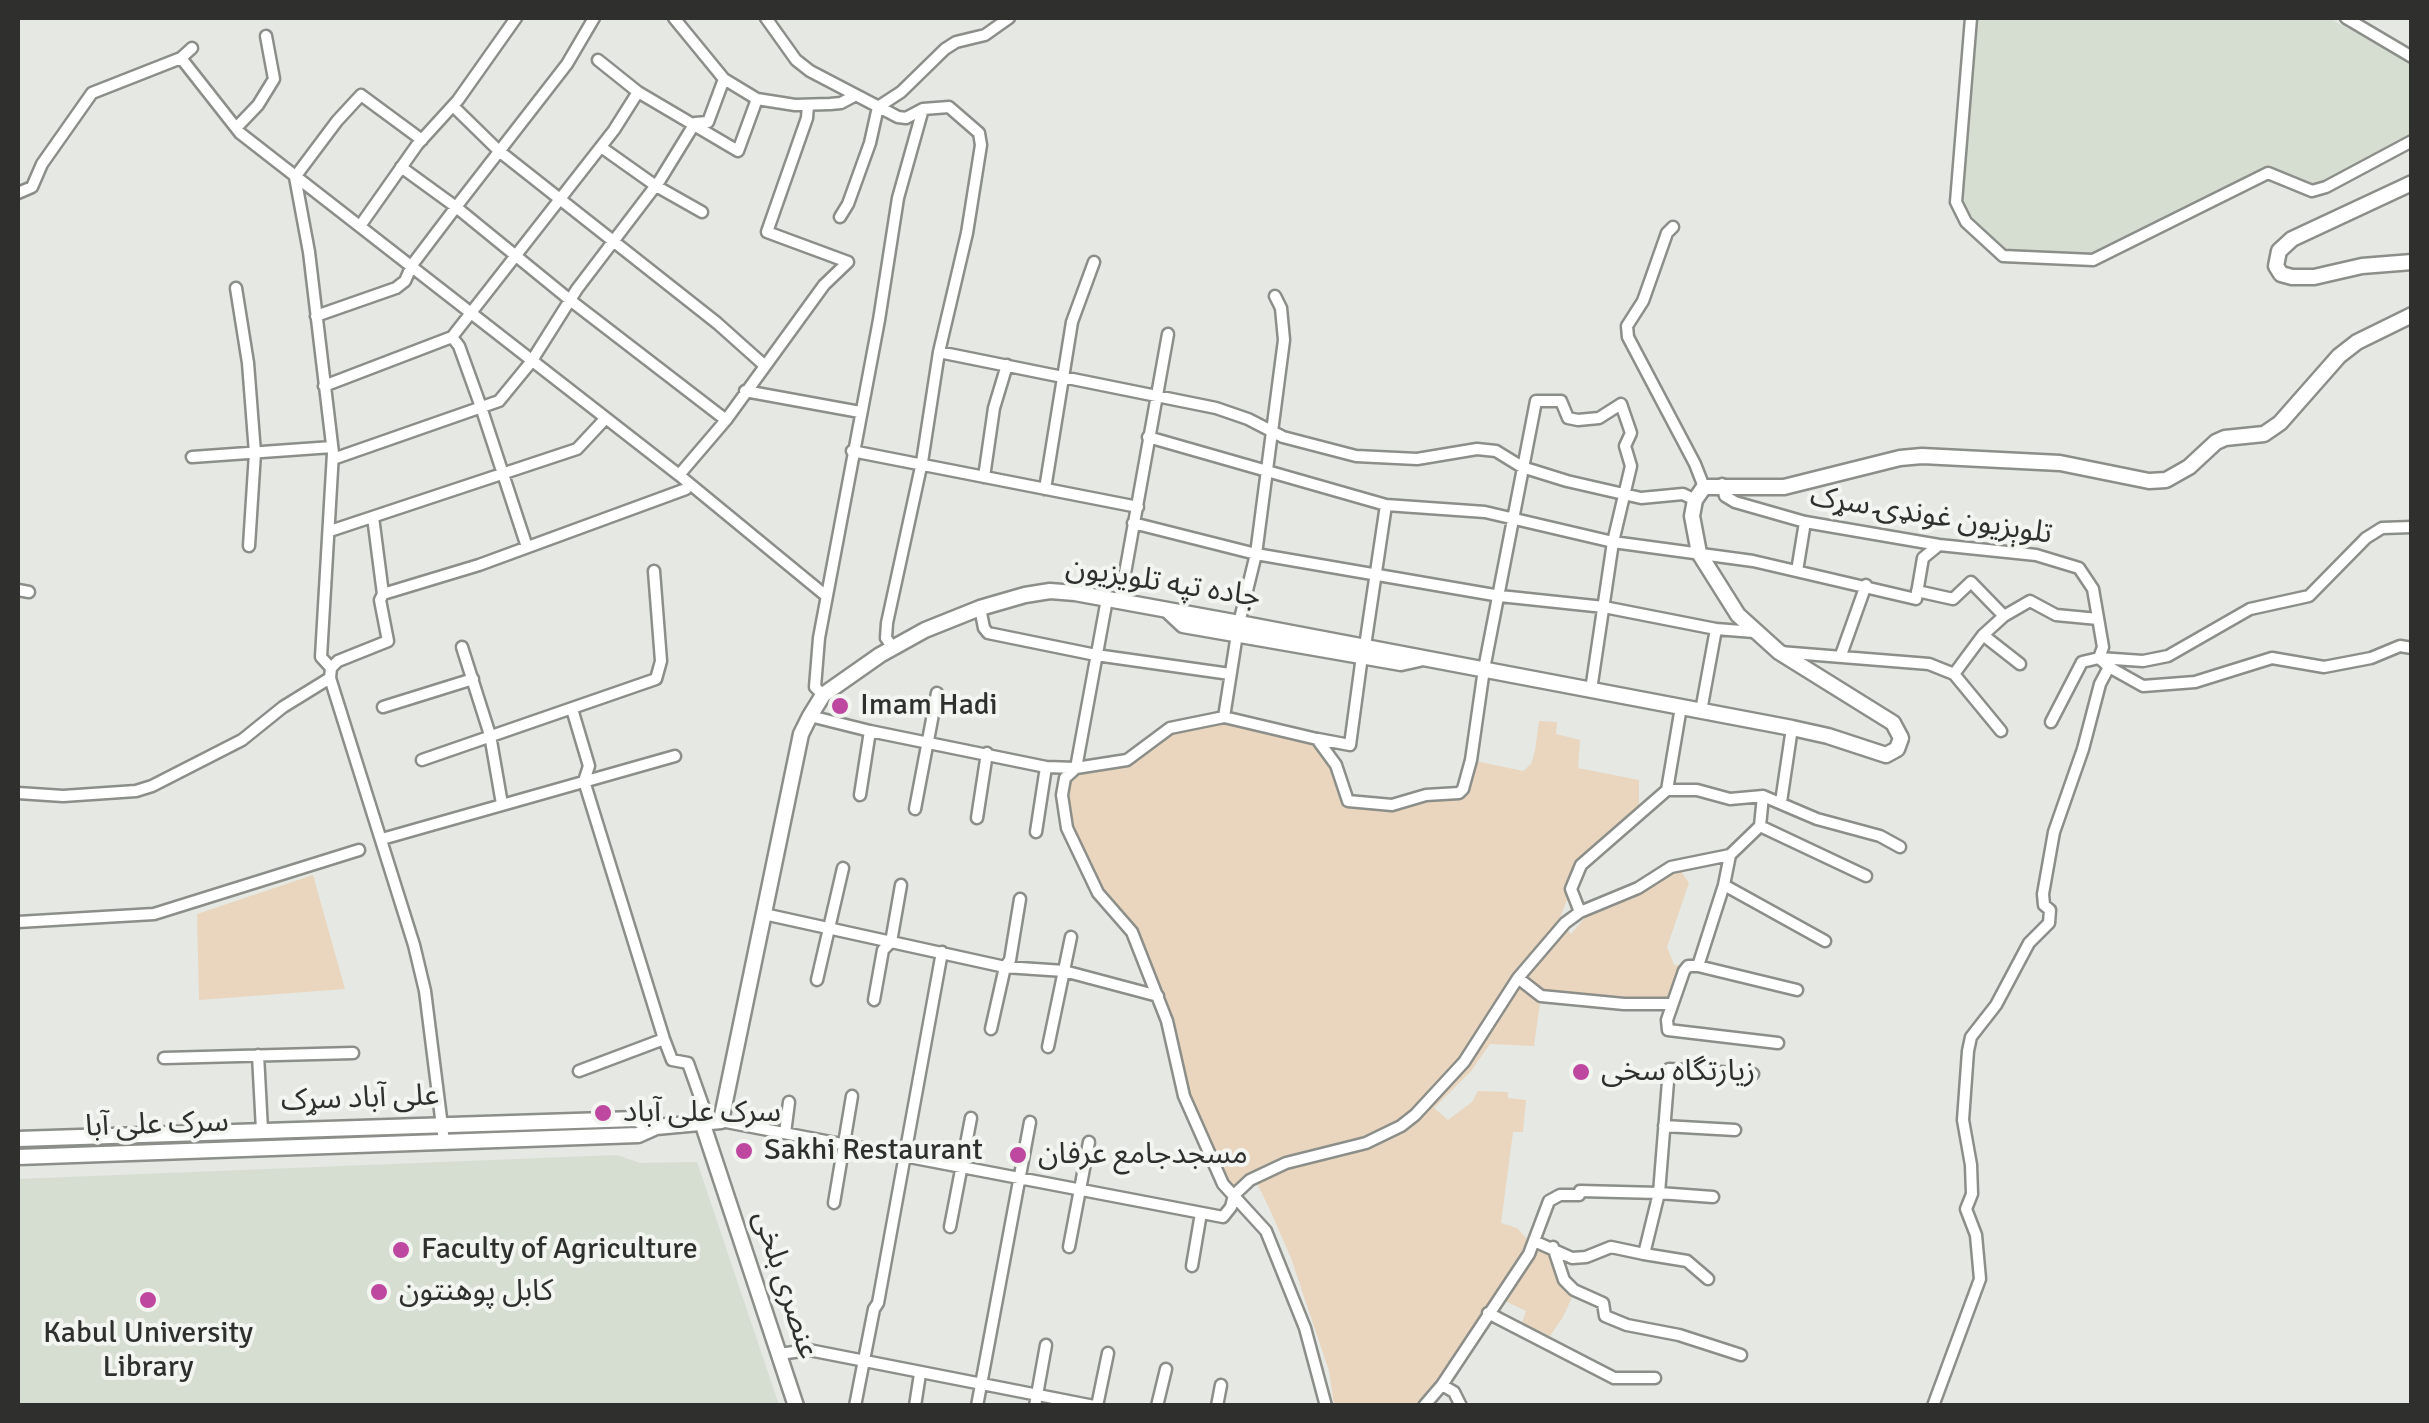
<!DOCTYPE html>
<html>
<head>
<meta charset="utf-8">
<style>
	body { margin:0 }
	#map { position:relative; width:2429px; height:1423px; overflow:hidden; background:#e5e8e3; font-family:Signika,sans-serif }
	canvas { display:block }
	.frame { position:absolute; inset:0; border:20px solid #2f302e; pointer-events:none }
</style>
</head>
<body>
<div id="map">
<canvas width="2429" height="1423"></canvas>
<div class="frame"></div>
</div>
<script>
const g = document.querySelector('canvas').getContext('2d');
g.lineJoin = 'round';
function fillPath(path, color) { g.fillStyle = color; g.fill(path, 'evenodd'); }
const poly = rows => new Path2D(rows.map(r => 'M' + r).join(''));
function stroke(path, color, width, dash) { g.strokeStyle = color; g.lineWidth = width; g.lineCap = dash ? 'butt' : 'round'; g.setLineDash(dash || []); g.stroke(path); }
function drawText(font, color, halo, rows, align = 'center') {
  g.font = font + ' Signika,"Noto Sans Arabic",sans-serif'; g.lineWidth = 8; g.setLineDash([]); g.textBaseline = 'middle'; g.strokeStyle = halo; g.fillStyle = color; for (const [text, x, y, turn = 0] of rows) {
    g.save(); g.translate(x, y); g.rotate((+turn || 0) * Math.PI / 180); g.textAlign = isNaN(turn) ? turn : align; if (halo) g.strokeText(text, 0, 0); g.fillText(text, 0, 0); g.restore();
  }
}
const built = poly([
	[1971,18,2329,18,2411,64,2411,135,2312,191,2268,173,2093,260,2003,256,1966,222,1956,202],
	[617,1155,640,1163,697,1162,779,1405,18,1405,18,1179]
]);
const green = poly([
	[1224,717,1324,746,1348,802,1392,805,1459,793,1471,760,1523,771,1531,764,1535,751,1539,721,1557,722,1556,734,1580,740,1578,768,1639,780,1639,808,1584,858,1559,920,1571,934,1599,901,1676,864,1689,883,1667,947,1674,965,1688,966,1672,1004,1541,996,1534,1046,1490,1044,1471,1071,1434,1108,1448,1120,1472,1102,1478,1091,1508,1092,1508,1098,1526,1100,1523,1132,1513,1132,1501,1223,1517,1228,1527,1239,1556,1249,1575,1291,1563,1317,1550,1336,1522,1323,1526,1311,1499,1298,1424,1405,1334,1405,1329,1371,1291,1258,1270,1210,1252,1173,1239,1181,1234,1195,1184,1096,1175,1050,1132,932,1112,910,1067,828,1065,778,1076,768,1127,760,1170,728],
	[313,875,345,989,199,1000,197,914]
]);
const street = poly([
	[674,18,724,79,757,99,795,105,830,104,841,103,856,95],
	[766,18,796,60,810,71,898,117,906,118,923,109],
	[1971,18,1956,202,1966,222,2003,256,2093,260,2268,173,2312,191,2326,187,2412,141],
	[2346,18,2412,57],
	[181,58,240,133,679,475,825,595],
	[638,92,738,151,757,99],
	[453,106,499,151,717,323,764,365],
	[236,128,258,105,274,79,266,36],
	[422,140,361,95,337,121,295,177,309,252,333,453,321,657,331,668,330,678,414,945,425,991,444,1142],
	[601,147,656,186,702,212],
	[401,167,456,207,570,300,726,420],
	[18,193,32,187,42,164,92,93,181,58,192,48],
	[840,217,848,204,870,143,878,107,901,92,945,49,956,42,985,35,1009,18],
	[360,226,417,145,458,100,516,18],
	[1673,227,1667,233,1643,301,1627,326,1628,337,1695,464,1704,487],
	[236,288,248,363,255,453,249,546],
	[316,316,396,288,405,281,412,265,456,207,567,64,594,18],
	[452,337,459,346,481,407,527,547],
	[939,352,1216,408,1248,419,1283,437,1356,456,1417,459,1477,449,1496,451,1522,467,1567,481,1641,498,1683,494,1695,500],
	[324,386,452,337,614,130,638,92,598,60],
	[745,391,860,412],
	[1148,437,1386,505,1485,512,1613,542,1753,561,1916,599,1923,558,1939,545],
	[852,451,1138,507],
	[192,457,332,447],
	[333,459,499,401,531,362,577,289,660,180,695,123,708,122,724,79],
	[679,475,726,420,824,285,848,262,767,232,807,118,808,105],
	[984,477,994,408,1007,365],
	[1722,484,1725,496,1735,502,1805,522,1939,545,2036,555,2079,568,2093,589,2103,647,2099,658,2109,667,2143,686,2195,682,2272,658,2324,667,2371,658,2400,646,2412,648],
	[1045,489,1072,322,1094,262],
	[373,517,383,594],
	[1133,523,1256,554,1500,596,1604,607,1716,629,1754,632],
	[330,531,577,449,605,419],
	[1797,571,1805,522],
	[18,590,29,592],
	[1917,591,1953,599,1971,582,2004,616,2030,601,2056,615,2098,619],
	[1120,601,1168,334],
	[980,608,984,628,988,633,1096,655,1230,674],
	[1239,623,1256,554,1284,340,1281,308,1275,296],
	[1983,635,2020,664],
	[1365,646,1386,505],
	[462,647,490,735,502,804],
	[1780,652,1929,664,1954,674,2001,731],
	[1841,655,1866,585],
	[331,668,338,661,388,641,380,600,383,594,479,565,686,489,689,484],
	[1954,674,1983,635,2004,616],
	[823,695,815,687,819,638,879,320,898,198,923,109,949,107,979,133,981,145,967,233,939,352,922,462,887,623,886,638,893,648],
	[383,707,473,679],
	[572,709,589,766,584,781,664,1039,672,1060,688,1063,705,1111,703,1125],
	[1701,711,1716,629],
	[810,716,870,731,1046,767,1076,768],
	[1224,717,1237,634],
	[2051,722,2082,662,2099,658,2143,661,2168,656,2250,609,2309,596,2366,538,2382,528,2412,527],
	[1318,739,1350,745,1362,656],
	[422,760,656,679,661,661,654,571],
	[1076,768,1107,599],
	[1667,790,1681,707],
	[18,793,63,796,136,791,152,786,242,740,283,707,330,678],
	[860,795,870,731],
	[1763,796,1760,826,1730,855,1724,885,1698,966,1688,966,1684,971,1667,1020,1668,1030,1778,1043],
	[1781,802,1792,728],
	[915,809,937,693],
	[977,818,987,753],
	[1760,826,1866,876],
	[1036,832,1046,767],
	[382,839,675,756],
	[1724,885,1825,941],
	[1580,912,1571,889,1581,865,1667,790,1697,790,1730,799,1763,796,1817,819,1880,836,1900,847],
	[764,914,1005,967,1064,971,1158,996],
	[18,922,154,914,359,850],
	[1698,966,1797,990],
	[1518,978,1541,996,1624,1004,1672,1004],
	[817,980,843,868],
	[874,1000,883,950,891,942,901,885],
	[991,1029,1005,967,1010,960,1020,899],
	[1048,1047,1071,937],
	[258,1055,262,1130],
	[164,1058,353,1053],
	[579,1071,664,1039],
	[721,1121,1223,1217,1231,1207,1234,1195,1250,1180,1286,1163,1366,1143,1401,1126,1415,1115,1464,1062,1518,978,1565,923,1580,912,1638,888,1671,867,1730,855],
	[1664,1126,1735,1130],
	[785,1133,789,1102],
	[834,1203,852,1096],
	[950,1227,971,1118],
	[1534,1241,1572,1258,1586,1257,1611,1247,1644,1254,1659,1193,1713,1197],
	[1069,1247,1089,1142],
	[1553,1247,1564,1280,1574,1290,1603,1303,1605,1316,1627,1325,1679,1335,1741,1355],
	[1644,1254,1687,1261,1708,1279],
	[1192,1266,1201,1213],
	[1488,1313,1614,1378,1655,1378],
	[779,1354,809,1350,1094,1406],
	[1442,1385,1454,1392,1461,1406],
	[855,1406,874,1309,878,1303,942,952],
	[915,1406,920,1374],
	[977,1406,1030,1122],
	[1035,1406,1046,1345],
	[1097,1406,1108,1353],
	[1157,1406,1166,1369],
	[1217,1406,1221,1385],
	[1326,1406,1305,1328,1266,1231,1223,1184,1184,1096,1167,1021,1132,932,1098,893,1067,828,1062,795,1065,778,1076,768,1127,760,1170,728,1224,717,1317,739,1336,765,1348,801,1392,805,1426,795,1459,793,1463,789,1471,760,1484,669,1536,401,1561,401,1568,418,1578,420,1599,418,1621,404,1631,433,1625,446,1631,466,1613,542,1591,690],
	[1424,1406,1442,1385,1529,1254,1549,1201,1560,1195,1579,1195,1580,1191,1659,1193,1669,1069,1753,1074],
	[1933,1406,1980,1279,1976,1235,1966,1209,1972,1194,1971,1165,1963,1120,1968,1051,1971,1037,1996,1005,2029,943,2049,923,2050,910,2044,905,2043,894,2054,832,2083,749,2100,684,2109,667]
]);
const secondary = poly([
	[2412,183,2292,239,2279,251,2276,266,2281,274,2292,277,2314,277,2362,266,2412,262],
	[1167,610,1183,625,1401,663,1419,659],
	[703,1125,796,1406],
	[18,1139,636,1119,656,1127,721,1121,801,734,810,716,823,695,880,655,925,630,980,608,1025,595,1050,591,1075,593,1239,623,1792,728,1828,736,1886,755,1897,749,1901,738,1893,723,1779,652,1738,615,1699,553,1692,516,1695,500,1704,487,1784,487,1900,458,1922,456,2060,463,2149,481,2166,480,2189,467,2216,442,2225,438,2264,434,2280,423,2339,356,2357,342,2412,315],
	[18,1157,638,1135,656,1127]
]);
const markers = [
	[840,706,10,"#be48a0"],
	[1581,1072,10,"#be48a0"],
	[603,1113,10,"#be48a0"],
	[744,1151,10,"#be48a0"],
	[1018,1155,10,"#be48a0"],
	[401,1250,10,"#be48a0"],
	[379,1292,10,"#be48a0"],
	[148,1300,10,"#be48a0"]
];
const streetNames = [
	["تلوېزيون غونډۍ سړک",1931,516,9],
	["جاده تپه تلویزیون",1163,583,9],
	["علی آباد سړک",360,1099,-2],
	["سرک علی آبا",157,1125,-2],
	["عنصری بلخی",785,1285,72]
];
const poiNames = [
	["Imam Hadi",860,706],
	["زیارتگاه سخی",1601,1072],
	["سرک علی آباد",623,1113],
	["Sakhi Restaurant",764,1151],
	["مسجدجامع عرفان",1038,1155],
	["Faculty of Agriculture",421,1250],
	["کابل پوهنتون",399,1292],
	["Kabul University",148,1334,"center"],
	["Library",148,1368,"center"]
];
fillPath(built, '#d6ddd1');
fillPath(green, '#ead6be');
stroke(street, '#8b8e89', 15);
stroke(secondary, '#8b8e89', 19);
stroke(street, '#fff', 10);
stroke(secondary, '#fff', 14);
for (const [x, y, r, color] of markers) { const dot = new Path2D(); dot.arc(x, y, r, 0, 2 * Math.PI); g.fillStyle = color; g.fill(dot); stroke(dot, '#f2f5f0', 4); }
drawText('30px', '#2f302e', '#f2f5f0', streetNames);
drawText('30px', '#2f302e', '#f2f5f0', poiNames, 'left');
</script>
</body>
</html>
